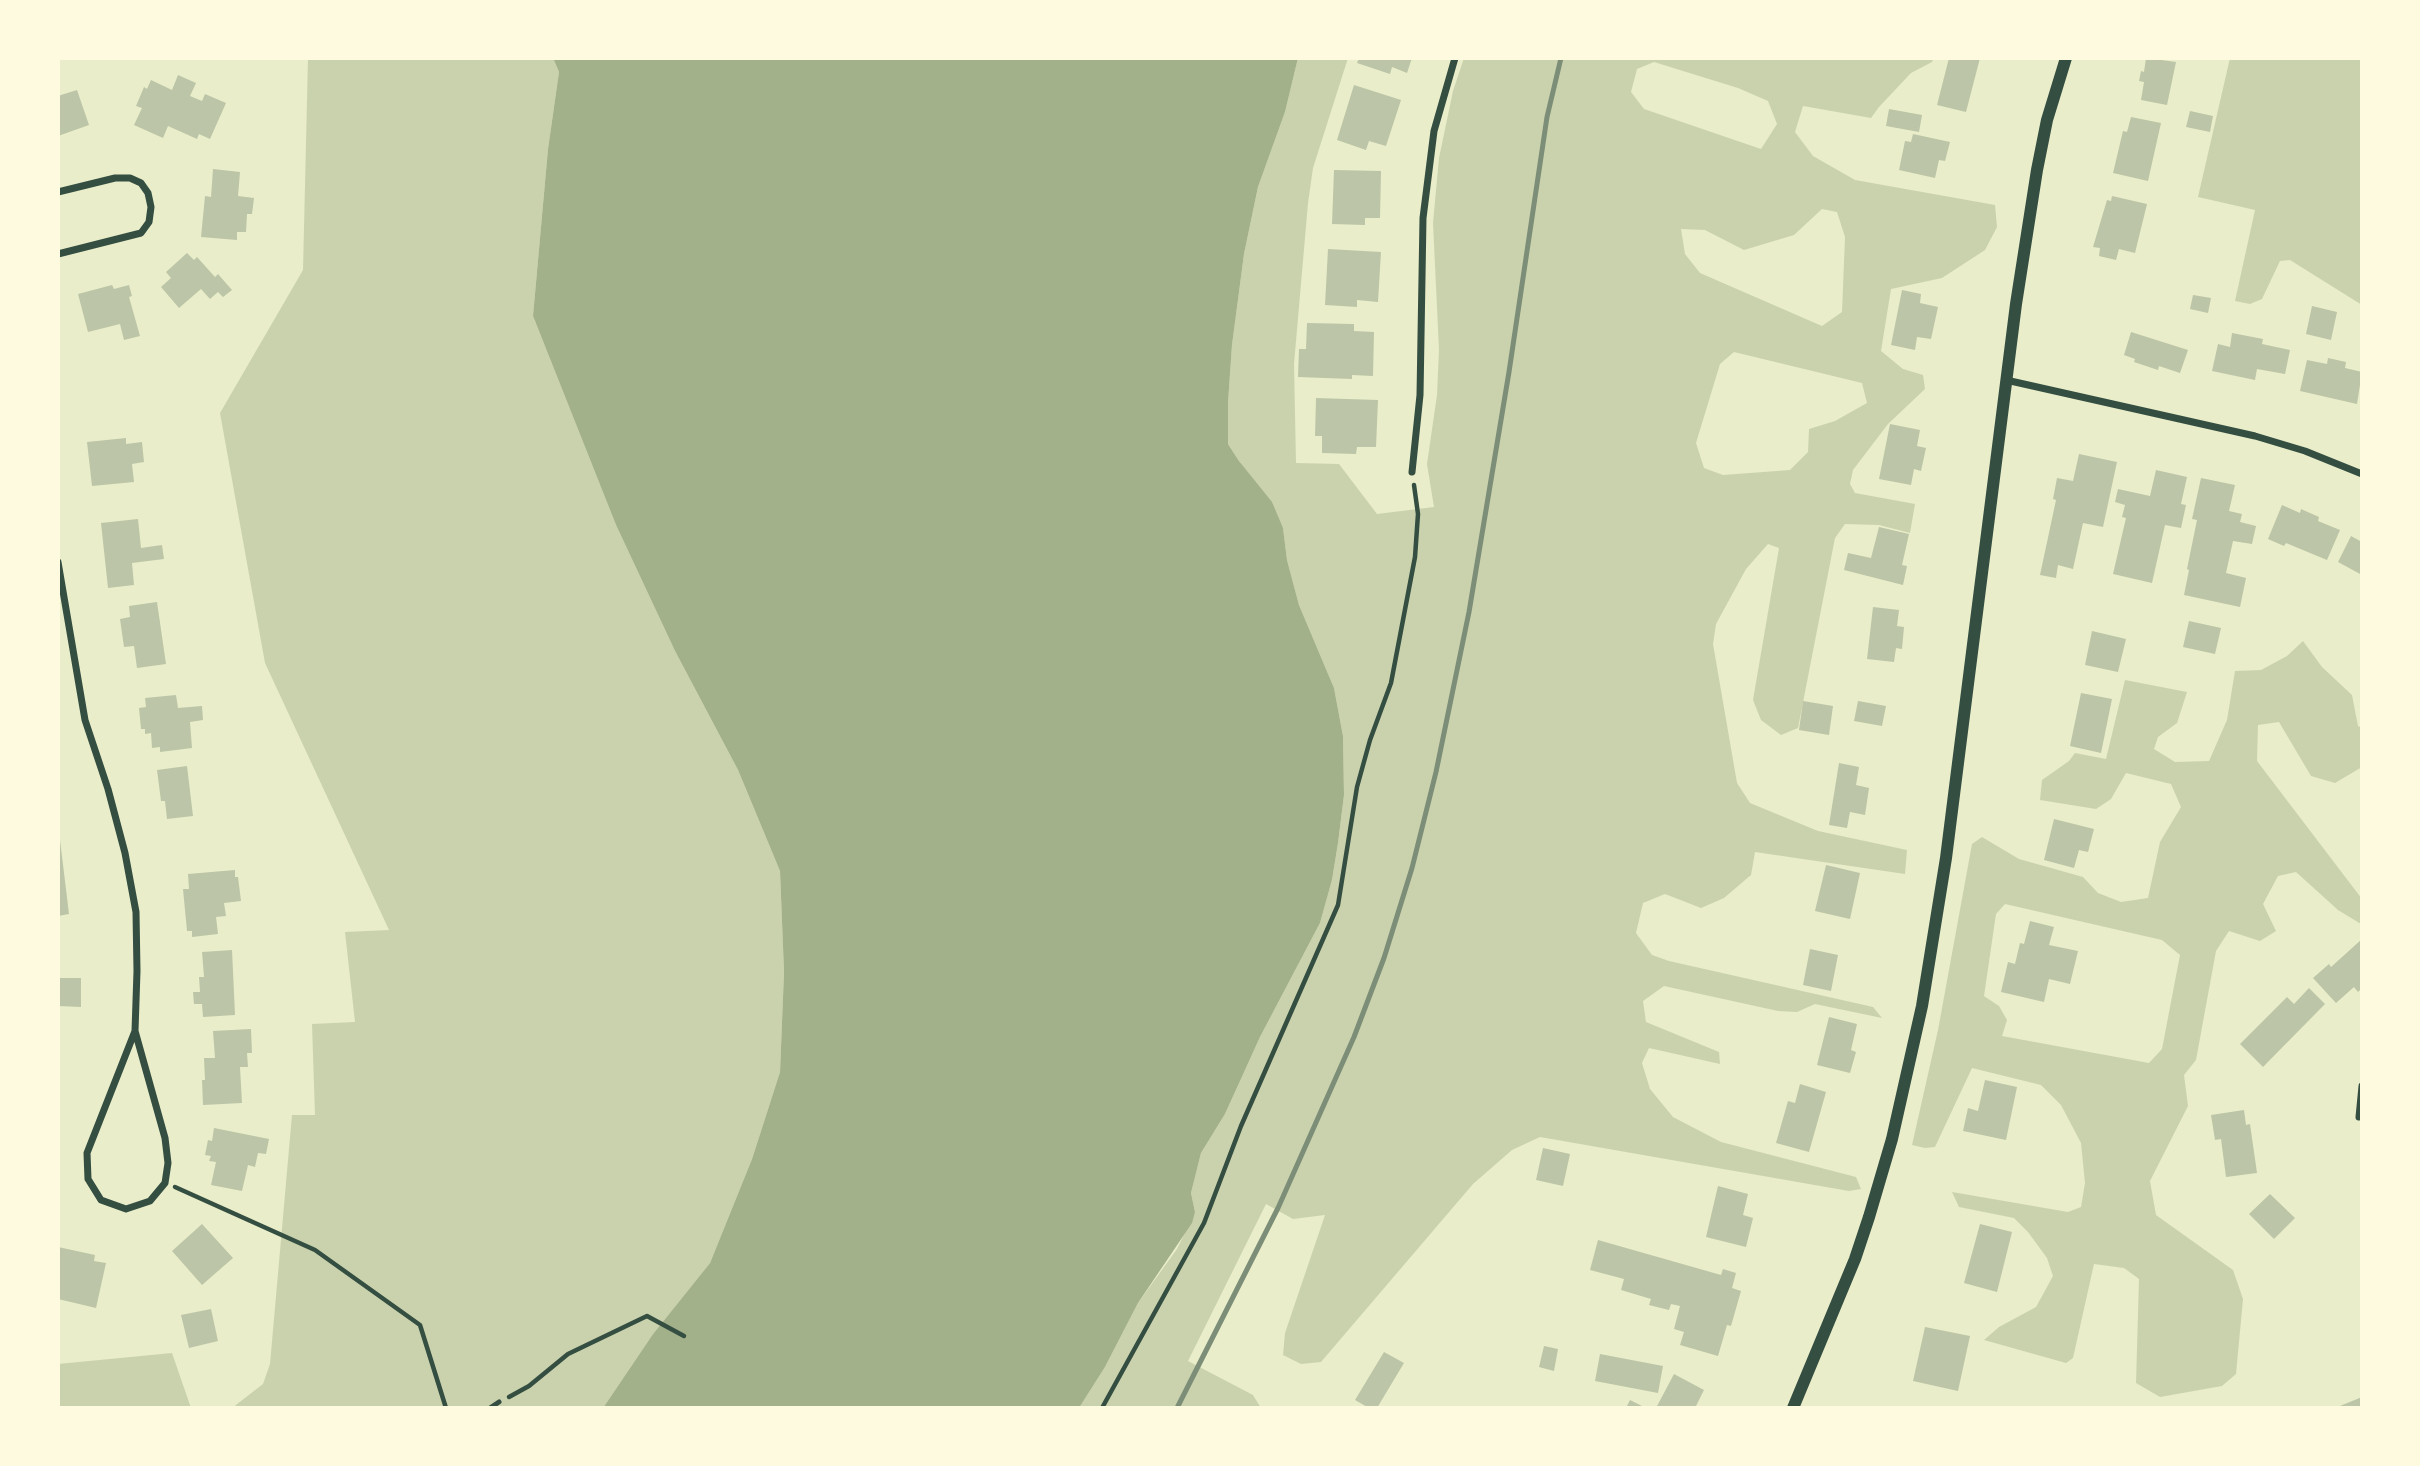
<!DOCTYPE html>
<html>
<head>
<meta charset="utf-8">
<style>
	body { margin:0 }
	#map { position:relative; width:2420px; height:1466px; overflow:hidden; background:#e9edc9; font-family:Manrope,sans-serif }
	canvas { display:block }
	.frame { position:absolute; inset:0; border:60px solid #fefae0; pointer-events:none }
</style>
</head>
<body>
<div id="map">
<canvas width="2420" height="1466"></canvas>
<div class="frame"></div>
</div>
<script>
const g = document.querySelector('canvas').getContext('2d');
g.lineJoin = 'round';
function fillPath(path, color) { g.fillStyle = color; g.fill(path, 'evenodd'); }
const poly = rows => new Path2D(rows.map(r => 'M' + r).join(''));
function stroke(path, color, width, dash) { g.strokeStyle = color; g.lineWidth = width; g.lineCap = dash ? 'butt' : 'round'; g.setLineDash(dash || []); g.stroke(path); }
const green = poly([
	[308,58,553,58,559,72,548,149,533,316,616,525,675,651,738,770,780,871,784,972,780,1072,752,1159,710,1263,653,1334,603,1408,232,1408,263,1384,270,1364,292,1115,315,1115,312,1024,355,1022,345,932,389,930,265,663,220,413,303,270],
	[1298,58,1348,58,1313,168,1308,203,1294,364,1296,463,1339,464,1377,514,1434,507,1427,464,1437,395,1439,350,1433,223,1439,158,1453,91,1464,58,1934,58,1932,62,1911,73,1879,107,1871,118,1803,106,1795,132,1813,156,1855,180,1995,205,1997,227,1985,250,1942,278,1891,289,1881,351,1903,369,1923,375,1925,389,1888,424,1853,470,1850,484,1855,493,1915,504,1910,533,1879,525,1845,524,1835,538,1798,728,1781,735,1761,720,1753,700,1779,548,1768,544,1746,569,1716,624,1713,644,1737,783,1750,803,1818,831,1907,850,1905,874,1755,852,1751,875,1724,898,1701,908,1665,894,1643,903,1636,933,1652,955,1669,961,1873,1007,1882,1018,1815,1004,1797,1012,1778,1011,1664,986,1643,1001,1646,1022,1719,1052,1720,1064,1649,1048,1642,1063,1650,1089,1673,1117,1721,1142,1856,1177,1861,1189,1849,1191,1540,1137,1512,1150,1473,1184,1321,1362,1301,1364,1283,1355,1285,1333,1325,1215,1293,1219,1266,1204,1188,1361,1253,1395,1261,1408,1079,1408,1105,1367,1138,1303,1177,1249,1195,1212,1191,1193,1201,1153,1225,1114,1260,1037,1320,923,1332,880,1338,843,1344,795,1343,736,1334,688,1299,605,1287,560,1283,528,1228,444,1228,403,1232,345,1244,254,1258,187,1285,112],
	[1654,62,1738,88,1768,101,1777,124,1761,149,1644,109,1631,92,1637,69],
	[1822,209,1837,212,1845,237,1842,312,1822,326,1700,273,1685,254,1681,229,1705,230,1744,250,1794,235],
	[1734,352,1862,383,1867,403,1835,421,1809,429,1808,452,1790,470,1723,475,1704,468,1696,443,1720,364],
	[2230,58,2362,58,2362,305,2290,260,2280,261,2262,299,2250,304,2235,301,2255,210,2198,197],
	[2303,641,2322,667,2352,695,2358,726,2362,728,2362,767,2335,783,2311,776,2279,722,2258,725,2257,761,2362,899,2362,923,2361,924,2338,910,2296,872,2278,876,2263,904,2276,931,2260,941,2229,931,2216,951,2196,1060,2184,1075,2188,1106,2150,1181,2156,1215,2233,1270,2243,1299,2236,1374,2222,1386,2160,1397,2136,1383,2139,1279,2124,1268,2094,1264,2073,1358,2066,1363,1984,1340,1999,1327,2036,1307,2053,1276,2047,1258,2028,1232,2014,1218,1959,1207,1952,1192,2068,1212,2081,1207,2085,1183,2081,1143,2061,1105,2041,1085,1972,1068,1935,1147,1925,1148,1912,1145,1938,1030,1972,844,1982,837,2019,859,2083,877,2098,893,2121,902,2148,898,2160,842,2181,807,2171,784,2126,773,2111,799,2096,809,2040,800,2042,780,2069,761,2075,753,2106,759,2125,680,2187,692,2177,723,2158,737,2154,749,2175,762,2209,761,2227,720,2235,671,2261,670,2287,656],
	[2005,904,2162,940,2180,955,2162,1049,2149,1063,2002,1036,2007,1020,1999,1006,1984,996,1996,914],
	[172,1353,191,1408,58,1408,58,1364]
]);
const water = poly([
	[553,58,1298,58,1285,112,1258,187,1244,254,1232,345,1228,403,1228,444,1239,461,1272,502,1283,528,1287,560,1299,605,1334,688,1343,736,1344,795,1338,843,1332,880,1320,923,1260,1037,1225,1114,1201,1153,1191,1193,1195,1212,1192,1223,1138,1303,1105,1367,1079,1408,603,1408,653,1334,710,1263,752,1159,780,1072,784,972,780,871,738,770,675,651,616,525,533,316,548,149,559,72]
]);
const building = poly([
	[1359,58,1412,58,1407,73,1392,67,1390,74,1357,63],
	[1949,58,1980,58,1966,112,1937,105],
	[2146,58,2176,62,2167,105,2141,100,2144,82,2139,81,2141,71,2144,72],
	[178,75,196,83,190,96,202,101,205,94,226,103,210,139,199,134,197,139,168,126,163,138,134,125,142,108,136,106,144,87,147,89,151,80,172,90],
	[1354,85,1401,100,1386,146,1369,141,1366,150,1337,140],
	[77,90,89,125,58,136,58,96],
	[1889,109,1922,115,1919,132,1886,126],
	[2190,111,2213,116,2210,132,2186,127],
	[2131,117,2161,123,2148,181,2113,173,2123,131,2127,132],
	[1913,134,1950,142,1945,161,1939,160,1935,178,1899,170,1905,141,1911,142],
	[213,169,240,172,238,196,254,198,252,214,247,214,246,232,237,232,237,240,201,237,205,196,211,197],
	[1334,170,1381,171,1380,218,1365,218,1365,225,1332,224],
	[2112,196,2147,204,2135,253,2119,249,2116,260,2099,256,2100,248,2093,247,2107,200,2111,201],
	[1328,249,1381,252,1378,302,1357,300,1357,307,1325,305],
	[187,253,194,260,197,257,215,277,218,274,232,290,223,297,218,292,210,299,201,289,179,308,161,287,171,278,166,272],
	[112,285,114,289,129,285,132,296,129,297,140,336,124,340,120,324,88,332,78,294],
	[1902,290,1921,294,1920,303,1938,307,1931,339,1917,337,1915,350,1891,345],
	[2193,295,2211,298,2208,313,2190,309],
	[2312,306,2337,312,2331,340,2306,334],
	[1307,323,1354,324,1354,331,1374,332,1373,376,1352,375,1352,379,1298,377,1299,349,1306,349],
	[2131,332,2188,350,2180,373,2159,366,2158,370,2134,362,2135,359,2124,355],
	[2232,333,2263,339,2262,344,2290,350,2285,374,2257,369,2255,380,2212,371,2218,344,2230,347],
	[2328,358,2346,362,2345,368,2362,372,2357,404,2300,391,2307,360,2327,364],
	[1316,398,1378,400,1376,447,1357,447,1356,454,1322,453,1322,436,1315,436],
	[1890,424,1920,430,1917,446,1926,448,1921,471,1914,469,1911,485,1879,479],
	[126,438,126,444,142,442,144,462,132,464,134,482,92,486,87,442],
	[2079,454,2117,462,2103,527,2083,523,2073,569,2058,565,2056,578,2040,575,2056,500,2053,499,2057,478,2073,481],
	[2156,470,2187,477,2181,504,2186,505,2181,528,2165,525,2152,583,2113,574,2126,518,2122,517,2125,505,2115,502,2118,489,2150,496],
	[2201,478,2235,485,2229,511,2242,514,2240,522,2256,526,2252,544,2233,541,2226,573,2246,578,2240,607,2184,595,2189,570,2187,569,2197,520,2192,519],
	[2282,505,2300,513,2301,509,2319,517,2318,521,2340,530,2327,560,2286,543,2284,546,2268,539],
	[138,519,141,548,162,545,164,559,132,563,134,585,108,588,101,523],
	[1879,527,1909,534,1902,565,1907,566,1903,585,1844,570,1848,553,1871,558],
	[2351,536,2362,542,2362,575,2338,562],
	[157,602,166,664,137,668,134,646,124,647,120,619,130,617,129,606],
	[1873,607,1899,610,1897,626,1904,627,1902,649,1896,648,1894,662,1867,659],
	[2189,621,2221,628,2215,654,2183,647],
	[2092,631,2126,639,2118,672,2085,665],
	[2081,693,2112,699,2101,753,2070,746],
	[176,695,178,708,202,706,203,720,190,722,192,748,160,752,160,747,152,748,151,733,145,734,145,729,141,729,139,708,146,707,145,698],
	[1803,701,1833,706,1829,735,1799,730],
	[1858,701,1886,706,1882,726,1854,721],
	[1839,763,1859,767,1856,785,1869,788,1865,815,1850,812,1847,828,1829,825],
	[187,766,193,816,167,819,165,801,161,801,157,770],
	[2054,819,2094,829,2088,852,2079,850,2074,868,2044,860],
	[60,840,69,914,58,916,58,841],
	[1826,865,1860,873,1850,919,1815,911],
	[235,870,235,877,238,877,241,901,224,903,226,916,216,917,218,934,192,937,192,931,187,931,183,889,189,889,188,874],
	[2030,921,2054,927,2049,945,2078,951,2070,984,2049,979,2044,1002,2001,992,2008,962,2015,964,2020,943,2024,944],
	[2362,939,2362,988,2358,992,2354,987,2336,1003,2313,978,2329,964,2331,967],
	[1810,949,1838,955,1831,991,1803,985],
	[232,950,235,1015,203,1017,202,1004,194,1004,193,992,200,992,199,977,204,977,202,952],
	[58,978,81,978,81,1007,58,1006],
	[2309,988,2325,1004,2263,1067,2240,1044,2287,997,2294,1004],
	[1829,1017,1857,1024,1851,1050,1856,1052,1850,1073,1817,1065],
	[251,1029,252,1053,247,1053,248,1067,240,1067,242,1103,203,1105,202,1080,205,1080,204,1058,215,1058,213,1031],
	[1985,1080,2017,1087,2006,1140,1963,1131,1968,1108,1978,1111],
	[1800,1084,1826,1092,1809,1152,1776,1143,1788,1101,1795,1103],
	[2244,1110,2246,1125,2250,1124,2257,1173,2226,1177,2221,1139,2215,1140,2211,1115],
	[214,1128,269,1139,266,1154,258,1153,255,1167,248,1165,242,1191,211,1185,216,1162,209,1161,211,1156,205,1155,208,1140,212,1141],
	[1543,1148,1570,1154,1563,1186,1536,1180],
	[1718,1186,1748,1194,1743,1215,1753,1218,1746,1247,1706,1237],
	[2270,1194,2295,1218,2274,1239,2249,1214],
	[202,1224,233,1258,202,1285,172,1251],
	[1980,1224,2012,1232,1997,1292,1964,1283],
	[1598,1240,1721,1275,1723,1269,1736,1273,1732,1288,1741,1291,1731,1326,1727,1325,1718,1356,1680,1345,1684,1332,1674,1329,1680,1306,1671,1304,1669,1310,1649,1305,1651,1299,1621,1290,1624,1279,1590,1270],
	[58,1247,95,1255,94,1261,106,1263,96,1308,58,1299],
	[211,1309,218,1341,189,1348,181,1315],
	[1925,1327,1970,1336,1958,1391,1913,1381],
	[1544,1346,1558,1349,1554,1371,1539,1367],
	[1384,1352,1404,1363,1377,1408,1369,1408,1355,1400],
	[1600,1354,1663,1366,1658,1393,1595,1381],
	[1674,1374,1704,1390,1695,1408,1656,1408],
	[2362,1397,2362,1408,2335,1408],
	[1630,1400,1646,1408,1626,1408]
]);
const path = poly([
	[175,1187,315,1250,420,1325,446,1408],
	[509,1397,529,1386,568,1354,647,1316,684,1336],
	[1102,1408,1204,1223,1241,1126,1338,905,1357,787,1370,740,1391,683,1415,557,1418,514,1414,485]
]);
const service = poly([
	[490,1408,499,1402]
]);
const minor = poly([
	[58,192,115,178,130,178,141,183,148,193,151,207,149,222,141,233,58,254],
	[2006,380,2255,436,2305,451,2362,474],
	[1412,472,1420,395,1423,218,1434,131,1455,58],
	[58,562,85,720,108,789,125,853,136,912,137,971,135,1031,165,1138,168,1163,165,1183,150,1201,126,1209,101,1200,88,1179,87,1153,135,1031],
	[2359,1117,2362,1086]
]);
const tertiary = poly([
	[1793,1408,1855,1259,1869,1217,1892,1139,1922,1006,1946,858,2016,304,2037,170,2047,120,2066,58]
]);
const rail = poly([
	[1177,1408,1278,1208,1354,1037,1384,958,1412,868,1436,772,1469,612,1509,372,1547,117,1561,58]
]);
fillPath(green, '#cad2ad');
fillPath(water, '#a3b18a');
fillPath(building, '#bcc5a7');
stroke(path, '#344e41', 4.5);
stroke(service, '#344e41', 5);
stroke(minor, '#344e41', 7);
stroke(tertiary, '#344e41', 12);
stroke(rail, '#7c8e77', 5);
</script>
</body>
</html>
